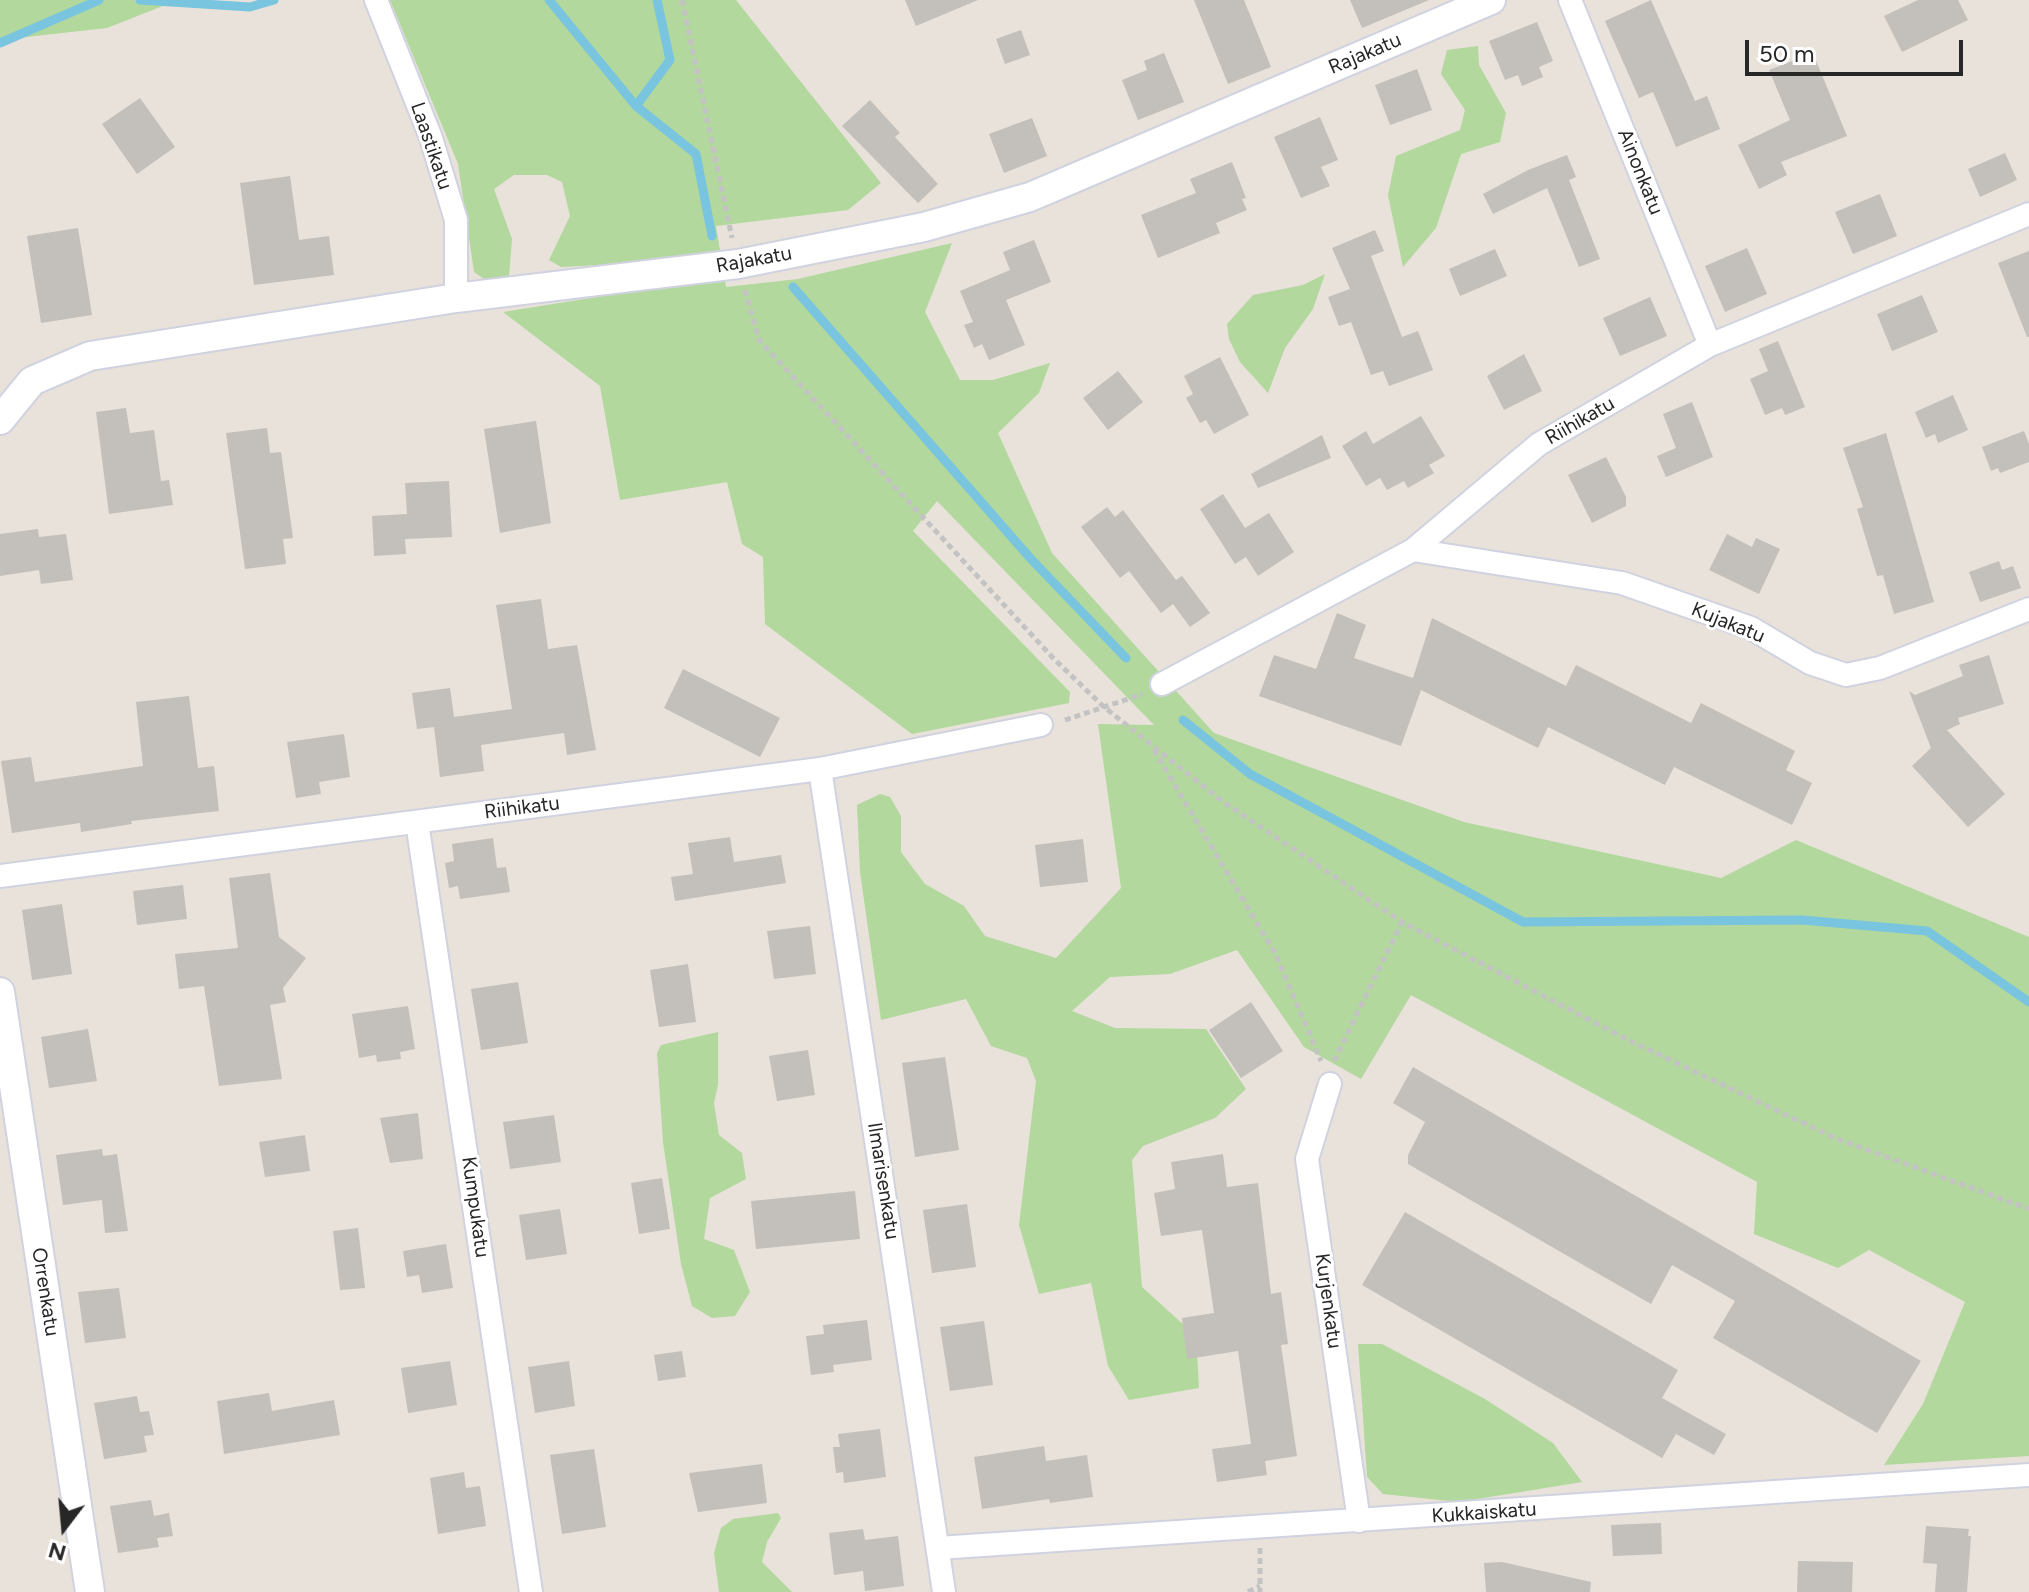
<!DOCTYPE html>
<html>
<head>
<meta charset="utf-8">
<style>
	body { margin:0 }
	#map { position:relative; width:2029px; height:1592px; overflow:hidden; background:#e8e2da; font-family:Figtree,sans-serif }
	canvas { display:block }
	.north { position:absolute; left:24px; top:1488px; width:80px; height:80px; -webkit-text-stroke:6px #fff; paint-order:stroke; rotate:196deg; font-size:22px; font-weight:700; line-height:32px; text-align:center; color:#272727 }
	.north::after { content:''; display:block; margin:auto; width:28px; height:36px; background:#272727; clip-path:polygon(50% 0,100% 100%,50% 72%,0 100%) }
	.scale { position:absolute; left:1745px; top:40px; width:218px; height:36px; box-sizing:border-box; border:4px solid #272727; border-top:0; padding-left:10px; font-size:24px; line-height:28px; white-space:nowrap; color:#272727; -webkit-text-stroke:6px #fff; paint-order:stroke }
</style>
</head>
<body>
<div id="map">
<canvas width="2029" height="1592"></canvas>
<div class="north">N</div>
<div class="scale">50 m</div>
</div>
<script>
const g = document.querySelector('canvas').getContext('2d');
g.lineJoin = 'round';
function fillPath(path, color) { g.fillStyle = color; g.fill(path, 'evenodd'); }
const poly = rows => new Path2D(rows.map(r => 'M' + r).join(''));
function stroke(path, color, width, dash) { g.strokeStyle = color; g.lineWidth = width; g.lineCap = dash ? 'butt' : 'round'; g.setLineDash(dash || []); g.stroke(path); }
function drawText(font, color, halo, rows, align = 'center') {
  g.font = font + ' Figtree,sans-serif'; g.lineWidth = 6; g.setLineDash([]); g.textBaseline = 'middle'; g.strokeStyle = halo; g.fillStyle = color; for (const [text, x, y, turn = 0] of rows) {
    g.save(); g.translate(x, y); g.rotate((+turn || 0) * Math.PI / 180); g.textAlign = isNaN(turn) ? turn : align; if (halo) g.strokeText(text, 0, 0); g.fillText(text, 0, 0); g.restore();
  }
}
const green = poly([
	[0,0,178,0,107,28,0,40],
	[390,0,736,0,881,183,848,210,716,226,726,287,798,279,952,243,925,312,960,380,993,380,1050,363,1039,393,998,433,1052,553,1214,733,1464,822,1721,878,1796,840,2029,937,2029,1456,1884,1465,1923,1404,1965,1302,1869,1250,1838,1268,1754,1234,1757,1182,1411,995,1361,1079,1304,1047,1237,950,1170,974,1110,977,1072,1011,1115,1028,1206,1029,1246,1089,1215,1118,1143,1146,1132,1160,1142,1287,1196,1336,1199,1388,1129,1400,1108,1366,1091,1283,1039,1294,1019,1225,1036,1081,1027,1058,991,1046,966,999,881,1020,860,872,857,805,880,794,890,797,901,816,901,852,925,884,964,906,985,936,1056,958,1121,888,1098,724,1154,725,937,501,913,531,1070,692,1069,703,912,734,765,624,763,557,742,544,727,482,620,500,600,386,503,312,647,289,600,265,561,267,549,260,570,216,562,182,547,175,514,175,494,189,512,239,509,276,487,281,474,272,458,164],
	[1478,46,1479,65,1506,113,1500,142,1461,154,1436,228,1403,267,1388,195,1396,156,1460,130,1465,110,1441,74,1447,50],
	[1325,274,1313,309,1285,348,1268,393,1240,362,1229,339,1227,324,1253,295,1303,285],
	[718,1032,718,1085,714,1103,719,1135,742,1153,746,1179,710,1198,704,1239,734,1250,750,1292,735,1316,712,1318,692,1306,681,1264,663,1142,657,1053,661,1045],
	[1358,1344,1382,1344,1485,1399,1553,1443,1582,1482,1459,1502,1383,1494,1367,1477],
	[778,1513,781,1518,767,1542,762,1562,792,1592,719,1592,714,1553,721,1528,733,1519]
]);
const stream = poly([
	[140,0,250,7,274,0],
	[549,0,636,106,696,154,712,236],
	[0,43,99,0],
	[636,106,670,60,657,0],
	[793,287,1031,559,1126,658],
	[1183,720,1250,774,1523,922,1802,920,1927,931,2029,1002]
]);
const building = poly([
	[905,0,978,0,916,26],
	[1194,0,1244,0,1271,67,1228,84],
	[1350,0,1429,0,1362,28],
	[1651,0,1695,101,1707,96,1720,129,1676,147,1653,92,1639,98,1605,21],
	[1918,0,1958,0,1968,20,1902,52,1884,16],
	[1537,22,1553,61,1539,67,1543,77,1522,86,1518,75,1505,80,1489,41],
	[1021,30,1030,55,1005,64,996,39],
	[1164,53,1184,102,1138,120,1122,80,1147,70,1144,61],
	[1813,53,1847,136,1781,162,1787,175,1759,189,1738,145,1790,120,1769,70],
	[1417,69,1432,110,1390,125,1375,85],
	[140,98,175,147,137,174,102,124],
	[870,100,900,133,895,137,938,184,918,203,842,126],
	[1320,117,1338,160,1321,167,1330,186,1301,198,1274,137],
	[1032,118,1047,156,1004,173,989,134],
	[2005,153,2017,180,1980,197,1968,169],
	[1567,155,1576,177,1569,180,1600,259,1579,267,1547,188,1493,214,1483,194,1528,170],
	[1232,162,1246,198,1242,199,1247,210,1216,223,1220,233,1158,258,1141,215,1196,193,1190,179],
	[290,176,299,240,329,236,334,275,254,285,240,183],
	[1880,194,1897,236,1853,254,1835,212],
	[78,228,92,315,41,323,27,236],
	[1375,230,1384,251,1371,256,1402,337,1418,331,1433,370,1389,386,1383,371,1371,375,1351,322,1339,326,1328,297,1350,289,1332,248],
	[1034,240,1051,282,1006,300,1025,345,989,360,982,344,974,348,964,325,973,322,960,291,1010,270,1003,252],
	[1747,248,1767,294,1725,312,1705,266],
	[1495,249,1507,276,1460,296,1449,269],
	[2029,251,2029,337,2027,337,1998,263],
	[1922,295,1938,332,1892,351,1877,314],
	[1650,297,1667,336,1620,356,1603,318],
	[1778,341,1805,407,1785,415,1782,408,1765,415,1750,379,1768,371,1759,349],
	[1524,354,1542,391,1504,410,1487,376],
	[1220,357,1249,415,1214,434,1206,420,1200,423,1186,398,1193,394,1184,376],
	[1118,371,1143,402,1108,430,1083,398],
	[1953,395,1968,430,1938,443,1935,434,1926,438,1915,412],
	[1692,402,1713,457,1666,477,1657,456,1676,448,1663,414],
	[126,408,130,433,154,430,161,481,169,480,173,505,109,514,96,412],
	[1421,416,1445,456,1429,465,1434,473,1408,488,1404,481,1387,490,1380,478,1366,486,1342,446,1366,431,1373,444],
	[536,421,551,523,500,533,484,429],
	[267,428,270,453,281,452,293,538,283,539,286,564,245,569,226,433],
	[2024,431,2029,444,2029,462,2000,473,1998,468,1991,471,1982,447],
	[1886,433,1934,602,1894,614,1883,575,1877,576,1857,509,1863,507,1843,448],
	[1322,435,1331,458,1258,488,1251,474],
	[1606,457,1626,497,1626,506,1592,523,1568,475],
	[449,481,452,537,405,539,406,554,374,556,372,516,407,514,405,483],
	[1223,494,1245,528,1269,513,1294,552,1258,576,1246,557,1235,564,1200,509],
	[1107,507,1115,517,1123,510,1176,580,1182,576,1210,613,1190,627,1173,604,1161,613,1129,571,1120,578,1081,527],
	[38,529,39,537,66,534,73,580,41,584,39,570,0,576,0,534],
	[1727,534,1752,547,1756,538,1780,549,1759,594,1709,570],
	[1999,561,2002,570,2013,566,2021,588,1980,602,1969,572],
	[541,599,548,649,577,645,596,750,567,755,564,733,481,745,484,771,440,777,434,727,417,729,412,693,450,688,454,717,512,709,496,605],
	[1337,613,1366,625,1354,658,1413,678,1432,618,1566,686,1576,665,1691,723,1701,703,1795,751,1786,770,1812,783,1792,825,1674,767,1665,785,1548,727,1538,748,1421,690,1401,746,1259,696,1274,655,1316,669],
	[1989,655,2004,704,1958,718,1960,724,1947,730,2005,794,1968,827,1912,766,1931,748,1909,691,1915,695,1963,676,1959,665],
	[683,669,780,718,760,757,664,708],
	[189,696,198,768,214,766,219,811,131,821,132,824,81,832,80,823,12,833,1,761,31,757,35,782,143,766,136,702],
	[344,734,350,777,319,782,321,794,296,798,287,742],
	[730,837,734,862,781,855,786,883,675,901,671,877,693,874,688,843],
	[493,838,497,868,506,867,510,892,460,899,458,886,449,888,445,863,454,861,452,844],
	[1083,839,1088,882,1040,887,1035,845],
	[270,873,279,937,306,958,283,988,286,1002,270,1005,282,1079,219,1086,204,986,179,989,175,954,238,948,229,878],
	[183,885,187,919,137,925,133,891],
	[62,904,72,974,32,980,22,910],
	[810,926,816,974,774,979,767,931],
	[688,964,696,1022,659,1027,650,970],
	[518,982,528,1043,481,1050,471,989],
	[1251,1002,1283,1051,1241,1078,1209,1030],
	[408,1006,415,1049,400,1052,401,1059,377,1062,376,1055,359,1058,352,1014],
	[88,1029,97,1081,49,1088,41,1037],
	[808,1050,815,1095,777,1101,769,1056],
	[945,1057,959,1150,915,1157,902,1063],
	[1413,1067,1921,1361,1877,1433,1713,1338,1735,1301,1672,1265,1651,1304,1408,1164,1408,1155,1425,1122,1393,1103],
	[418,1113,423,1159,390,1163,380,1118],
	[554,1115,561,1162,510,1169,503,1122],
	[305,1135,310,1171,265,1177,259,1142],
	[102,1149,103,1156,117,1154,128,1231,105,1233,102,1200,63,1205,56,1155],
	[1223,1154,1227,1187,1258,1183,1271,1294,1281,1292,1288,1344,1281,1345,1297,1456,1265,1461,1267,1475,1217,1482,1212,1449,1251,1444,1238,1351,1187,1359,1182,1318,1214,1313,1202,1230,1161,1236,1154,1193,1175,1189,1171,1162],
	[662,1178,670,1229,639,1234,631,1183],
	[855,1191,860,1239,756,1249,751,1201],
	[967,1204,976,1267,932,1273,923,1210],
	[560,1209,567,1254,526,1260,519,1215],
	[1405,1212,1678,1370,1662,1398,1726,1434,1714,1455,1676,1434,1662,1458,1362,1285],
	[358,1228,365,1288,340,1290,333,1231],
	[446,1244,453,1288,422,1293,419,1275,407,1277,403,1251],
	[119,1288,126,1338,85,1343,78,1292],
	[867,1320,872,1360,833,1365,834,1372,811,1375,806,1336,824,1334,823,1325],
	[984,1321,993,1385,950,1391,940,1327],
	[682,1351,686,1377,658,1381,654,1355],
	[450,1361,457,1405,408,1413,401,1368],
	[569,1361,575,1406,535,1413,528,1367],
	[269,1393,272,1411,334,1400,340,1435,224,1454,217,1401],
	[137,1396,140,1412,149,1411,154,1435,144,1436,147,1452,104,1459,94,1403],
	[880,1429,886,1477,844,1483,843,1472,836,1473,833,1447,840,1447,838,1434],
	[1044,1446,1046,1461,1087,1455,1093,1497,1050,1503,1049,1499,982,1509,974,1457],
	[594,1449,606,1527,562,1534,550,1455],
	[762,1464,767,1503,698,1512,689,1473],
	[464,1472,466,1488,480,1486,486,1526,438,1534,430,1478],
	[151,1500,154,1516,169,1513,173,1536,157,1538,159,1547,118,1553,110,1506],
	[1661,1523,1662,1554,1613,1556,1611,1525],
	[1926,1526,1969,1529,1968,1536,1971,1536,1967,1592,1935,1592,1937,1564,1923,1563],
	[863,1529,865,1540,898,1536,904,1586,865,1591,863,1571,834,1575,829,1533],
	[1798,1561,1853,1562,1852,1592,1797,1592],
	[1502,1562,1591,1582,1590,1592,1486,1592,1484,1563]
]);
const path = poly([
	[682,0,732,238],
	[745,290,759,340,1054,659,1104,707,1222,801,1402,922,1628,1040,1835,1138,2029,1209],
	[1065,720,1143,694],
	[1154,750,1276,955,1321,1061],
	[1334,1061,1402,922],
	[1260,1548,1260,1592],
	[1248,1592,1260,1586]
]);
const minor = poly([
	[376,0,431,138,456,220,456,298],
	[1570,0,1710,345],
	[1413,550,1622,583,1751,628,1810,663,1846,675,1880,668,2029,609],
	[1162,684,1413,550,1539,444,1710,345,2029,214],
	[820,769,944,1592],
	[417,822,531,1592],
	[0,876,820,769,1041,725],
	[1330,1084,1307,1159,1359,1521],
	[938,1548,2029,1475]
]);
const tertiary = poly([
	[0,420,32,381,90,356,456,298,738,264,924,227,1030,197,1491,0],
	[0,992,90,1592]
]);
const streetNames = [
	["Rajakatu",1365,54,-23],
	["Laastikatu",431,146,71],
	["Ainonkatu",1640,172,68],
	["Rajakatu",754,260,-10],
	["Riihikatu",1580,421,-30],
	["Kujakatu",1728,623,22],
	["Riihikatu",522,808,-7],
	["Ilmarisenkatu",883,1181,81],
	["Kumpukatu",475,1207,82],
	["Orrenkatu",45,1292,81],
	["Kurjenkatu",1328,1301,82],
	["Kukkaiskatu",1484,1513,-4]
];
fillPath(green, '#b2d89d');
stroke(stream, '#79c4de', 9);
fillPath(building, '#c3bfba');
stroke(minor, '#d0d3df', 26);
stroke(tertiary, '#d0d3df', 32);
stroke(path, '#c3c3c3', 5, [6, 4]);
stroke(minor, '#fff', 22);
stroke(tertiary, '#fff', 28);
drawText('20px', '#272727', '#fff', streetNames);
</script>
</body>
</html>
